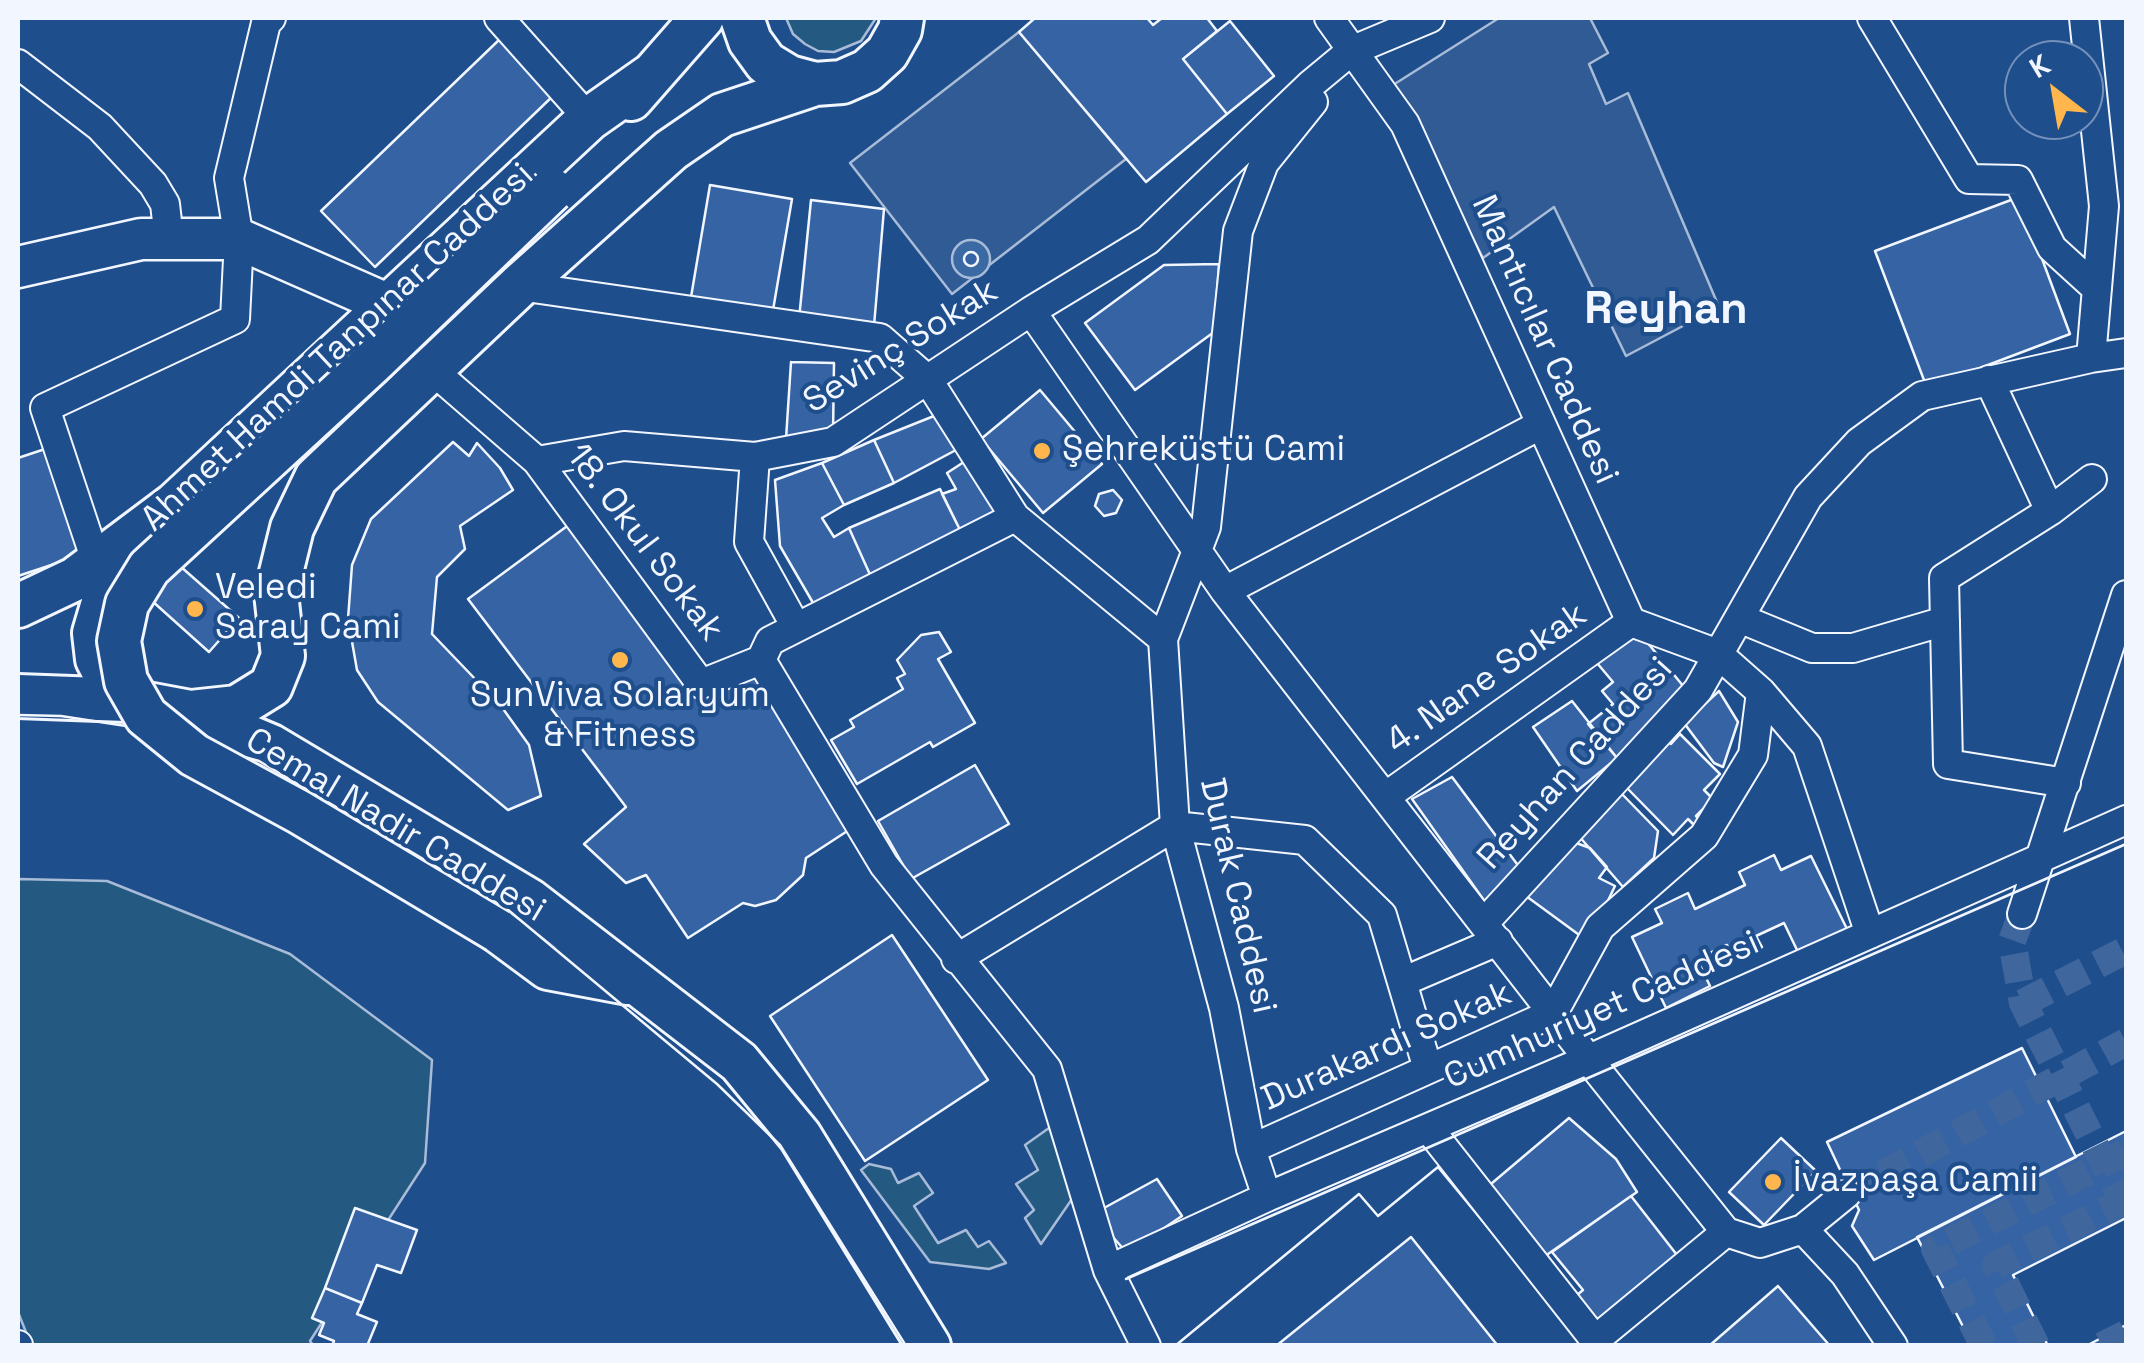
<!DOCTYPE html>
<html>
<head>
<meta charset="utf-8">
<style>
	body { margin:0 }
	#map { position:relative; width:2144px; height:1363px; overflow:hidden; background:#1f4e8c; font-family:"Space Grotesk",sans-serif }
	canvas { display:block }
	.frame { position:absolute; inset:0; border:20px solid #f2f6ff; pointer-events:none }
	.north { position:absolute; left:2004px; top:40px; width:100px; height:100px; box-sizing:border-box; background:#1f4e8c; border:2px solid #7391ba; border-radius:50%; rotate:329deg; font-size:28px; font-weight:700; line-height:40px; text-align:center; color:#f2f6ff }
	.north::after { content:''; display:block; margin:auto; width:35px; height:45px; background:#ffb74d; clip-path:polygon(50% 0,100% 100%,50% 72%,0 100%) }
</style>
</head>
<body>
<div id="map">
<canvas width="2144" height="1363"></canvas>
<div class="frame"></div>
<div class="north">K</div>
</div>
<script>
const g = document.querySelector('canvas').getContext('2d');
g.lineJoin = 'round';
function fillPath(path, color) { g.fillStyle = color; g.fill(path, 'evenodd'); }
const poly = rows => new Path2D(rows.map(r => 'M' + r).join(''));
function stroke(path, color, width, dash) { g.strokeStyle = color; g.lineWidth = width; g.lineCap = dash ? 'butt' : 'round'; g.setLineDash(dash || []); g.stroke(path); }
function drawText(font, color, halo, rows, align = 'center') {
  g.font = font + ' "Space Grotesk",sans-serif'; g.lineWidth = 8; g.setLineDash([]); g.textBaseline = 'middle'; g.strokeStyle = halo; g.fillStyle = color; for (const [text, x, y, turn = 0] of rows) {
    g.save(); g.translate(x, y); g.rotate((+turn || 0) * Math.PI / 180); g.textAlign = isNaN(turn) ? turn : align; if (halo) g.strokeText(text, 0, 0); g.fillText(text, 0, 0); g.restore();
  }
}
const green = poly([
	[786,18,876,18,861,41,834,52,818,51,805,44,793,34,786,18],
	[18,879,107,881,290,954,432,1060,425,1163,310,1341,313,1345,31,1345,18,1312,18,879],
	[1049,1128,1068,1165,1072,1199,1041,1244,1025,1218,1034,1210,1016,1184,1038,1170,1025,1145,1049,1128],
	[869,1164,891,1169,898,1183,919,1173,933,1193,914,1206,938,1243,966,1230,978,1247,989,1241,1006,1263,989,1269,930,1262,861,1170,869,1164]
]);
const parking = poly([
	[1499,18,1590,18,1608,53,1589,64,1606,104,1628,93,1719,307,1626,356,1554,207,1483,258,1393,85,1499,18],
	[1019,32,1126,159,952,294,850,163,1019,32]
]);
const water = poly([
	'952 259a19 19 0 1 1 38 0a19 19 0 1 1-38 0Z'
]);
const building = poly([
	[1035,18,1147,18,1153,25,1162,18,1207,18,1217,31,1183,59,1227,114,1146,182,1019,32,1035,18],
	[1230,21,1274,76,1227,114,1183,59,1230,21],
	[501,38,555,94,375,267,321,211,501,38],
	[710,185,792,199,772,316,690,303,710,185],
	[2019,197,2070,334,1927,388,1875,251,2019,197],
	[811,200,884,209,874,326,799,319,811,200],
	'964 259a7 7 0 1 1 14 0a7 7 0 1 1-14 0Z',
	[1219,264,1214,332,1135,390,1085,323,1164,265,1219,264],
	[791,362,834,363,833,436,786,439,791,362],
	[1040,390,1102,464,1043,513,981,439,1040,390],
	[939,414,956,450,894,483,874,440,939,414],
	[874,440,894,483,844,505,822,463,874,440],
	[453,442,469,456,477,443,500,468,513,490,460,526,465,549,437,577,432,634,501,706,529,745,541,796,508,810,378,702,357,670,348,619,352,565,371,519,453,442],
	[51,447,85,554,18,576,18,458,51,447],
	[970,458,1004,517,963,536,942,494,956,489,947,473,970,458],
	[822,463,844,505,822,518,834,537,849,528,872,579,816,608,780,546,775,480,822,463],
	[940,489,963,536,872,579,849,528,940,489],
	[1113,490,1122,500,1116,513,1104,516,1095,506,1099,494,1113,490],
	[574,521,699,694,761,667,855,826,806,858,803,875,776,900,755,906,743,903,688,938,646,875,626,883,584,844,626,807,468,599,574,521],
	[180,566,239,618,209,652,151,600,180,566],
	[1637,630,1684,687,1617,758,1588,724,1613,704,1602,691,1613,682,1597,663,1637,630],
	[939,632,951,652,938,659,975,723,933,747,930,742,857,784,831,740,854,727,850,720,903,689,897,678,905,674,897,660,921,635,939,632],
	[1719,691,1738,722,1723,767,1714,763,1684,723,1719,691],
	[1572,701,1617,758,1577,791,1533,727,1572,701],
	[1680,734,1720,774,1704,790,1713,799,1696,816,1700,820,1694,825,1688,819,1673,835,1627,788,1666,740,1671,744,1680,734],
	[975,765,1009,824,911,879,878,821,975,765],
	[1452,777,1520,868,1488,906,1412,799,1452,777],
	[1621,793,1658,831,1654,858,1623,887,1578,835,1621,793],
	[1568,840,1590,848,1607,867,1599,878,1615,886,1603,911,1582,937,1526,896,1568,840],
	[1774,855,1781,870,1811,856,1847,929,1798,952,1784,923,1756,936,1762,947,1734,960,1727,945,1697,959,1710,986,1666,1008,1632,937,1662,923,1655,909,1688,893,1695,909,1745,885,1739,872,1774,855],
	[892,935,988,1080,865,1161,770,1016,892,935],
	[2022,1048,2076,1157,1874,1260,1852,1226,1859,1210,1827,1142,2022,1048],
	[1569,1118,1616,1159,1637,1192,1538,1261,1485,1189,1569,1118],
	[2126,1131,2126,1218,2013,1275,2048,1346,1973,1346,1917,1237,2126,1131],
	[1781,1138,1816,1171,1764,1225,1729,1192,1781,1138],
	[1438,1167,1586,1346,1498,1346,1411,1237,1276,1346,1175,1346,1359,1194,1378,1216,1438,1167],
	[1438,1167,1586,1346,1175,1346,1359,1194,1378,1216,1438,1167],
	[1157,1179,1182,1216,1127,1253,1112,1236,1104,1208,1157,1179],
	[1631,1196,1677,1255,1597,1321,1576,1296,1583,1290,1552,1252,1631,1196],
	[355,1208,417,1230,401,1273,377,1265,362,1303,325,1288,355,1208],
	[1778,1286,1830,1346,1709,1346,1778,1286],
	[325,1288,362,1303,357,1314,377,1322,367,1346,332,1346,334,1341,319,1335,324,1323,312,1318,325,1288],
	[2126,1325,2126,1346,2086,1346,2126,1325]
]);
const streetTunnel = poly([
	[2022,914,2012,941,2023,1003,2126,1207],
	[2023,1003,2126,950],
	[1846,1194,2126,1042],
	[1984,1346,1935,1249,2126,1152],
	[2036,1346,1996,1265,2126,1200],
	[2102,1346,2126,1334]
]);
const street = poly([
	[499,18,589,119],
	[1329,18,1405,124,1631,622,1718,654,1761,692,1807,746,1870,934],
	[1430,18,1351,51,1310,85,1148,240,1031,311,1225,591,1600,1074,1726,1232,1760,1243,1803,1229,1845,1274,1893,1346],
	[1872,18,1969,179,2018,180,2052,248,2097,289],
	[2084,18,2104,206,2091,358],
	[18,64,100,127,153,184,165,204,169,239],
	[519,286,880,338,928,380,1015,517,1163,639],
	[431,369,537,461,701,684,761,660,884,865,1047,1069,1108,1270,1146,1346],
	[1989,380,2050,511],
	[537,461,624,446,755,457],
	[97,564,45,408,235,319,239,239,229,178,266,23,271,18],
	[1225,591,1540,425],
	[1739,618,1812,648,1853,648,1945,621],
	[796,627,749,542,755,457,833,442,1031,311],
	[761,660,770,641,1015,517],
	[2066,783,1948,764,1944,578,2050,511,2092,479],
	[1385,797,1631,622],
	[2022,914,2126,595],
	[1484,923,1698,690,1808,497,1859,442,1922,396,2091,358,2126,353],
	[956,959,1175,826,1305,840,1382,915,1428,1069],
	[1402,982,1498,941],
	[1429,1129,1595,1340,1726,1232],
	[1251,1149,1553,1013,1600,927,1704,836,1753,755,1761,692],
	[1267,1197,1251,1149,1224,1008,1175,826,1163,639,1206,527,1238,231,1264,163,1313,102],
	[1803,1229,1846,1194],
	[1108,1270,1267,1197,1589,1059,2126,820],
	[18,1345,18,1346]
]);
const secondary = poly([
	[18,267,141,239,239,239,387,304]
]);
const primary = poly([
	[742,18,750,41,766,63,789,77,815,84,842,82,867,71,887,53,900,30,902,18],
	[631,99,702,18],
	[18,606,75,579,175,504,589,119,650,76],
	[18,696,126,700,190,712,271,746,529,900,739,1062,800,1136,929,1346],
	[126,700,108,680,97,659,94,633,110,579,134,549],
	[191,712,237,707,271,686,283,656,276,593,292,528,316,478,519,286,671,150,722,115,815,84],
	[498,931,548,968,628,983]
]);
const tram = poly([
	[18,715,61,716,139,728,259,761,507,909,717,1084,780,1145,906,1346],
	[1126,1279,2126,844]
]);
const primaryBridge = poly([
	[498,931,299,812,194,755,146,716,126,681,119,641,127,604,149,568,371,364,552,190]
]);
const markers = [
	[1042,451,10,"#ffb74d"],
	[195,609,10,"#ffb74d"],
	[620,660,10,"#ffb74d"],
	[1773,1182,10,"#ffb74d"]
];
const streetNames = [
	["Mantıcılar Caddesi",1544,340,66],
	["Sevinç Sokak",901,347,-32],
	["Ahmet Hamdi Tanpınar Caddesi",338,348,-43],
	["18. Okul Sokak",644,543,53],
	["4. Nane Sokak",1487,679,-35],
	["Reyhan Caddesi",1576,764,-48],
	["Cemal Nadir Caddesi",395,826,31],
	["Durak Caddesi",1237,896,77],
	["Cumhuriyet Caddesi",1602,1011,-24],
	["Durakardı Sokak",1387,1047,-24]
];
const poiNames = [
	["Şehreküstü Cami",1062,451],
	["Veledi",215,589],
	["Saray Cami",215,629],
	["SunViva Solaryum",620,697,"center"],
	["& Fitness",620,737,"center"],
	["İvazpaşa Camii",1793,1182]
];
const districtNames = [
	["Reyhan",1666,311]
];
fillPath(green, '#245a82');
stroke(green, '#a8bbd7', 2.5);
fillPath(parking, '#305b95');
stroke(parking, '#a8bbd7', 2.5);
fillPath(water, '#3b69a3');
stroke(water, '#a8bbd7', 2.5);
fillPath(building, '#3563a3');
stroke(building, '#f2f6ff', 2.5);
stroke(streetTunnel, '#3f679d', 28, [28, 14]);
stroke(street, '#f2f6ff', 32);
stroke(secondary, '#f2f6ff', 45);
stroke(primary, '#f2f6ff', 48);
stroke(street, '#1f4e8c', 28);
stroke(secondary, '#1f4e8c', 40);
stroke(primary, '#1f4e8c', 42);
stroke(tram, '#f2f6ff', 2.5);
stroke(primaryBridge, '#f2f6ff', 48, []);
stroke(primaryBridge, '#1f4e8c', 42);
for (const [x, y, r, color] of markers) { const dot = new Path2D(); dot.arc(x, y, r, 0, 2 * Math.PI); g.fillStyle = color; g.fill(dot); stroke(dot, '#1f4e8c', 4); }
drawText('35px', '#f2f6ff', '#1f4e8c', streetNames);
drawText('35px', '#f2f6ff', '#1f4e8c', poiNames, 'left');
drawText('bold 45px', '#f2f6ff', '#1f4e8c', districtNames);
</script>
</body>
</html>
